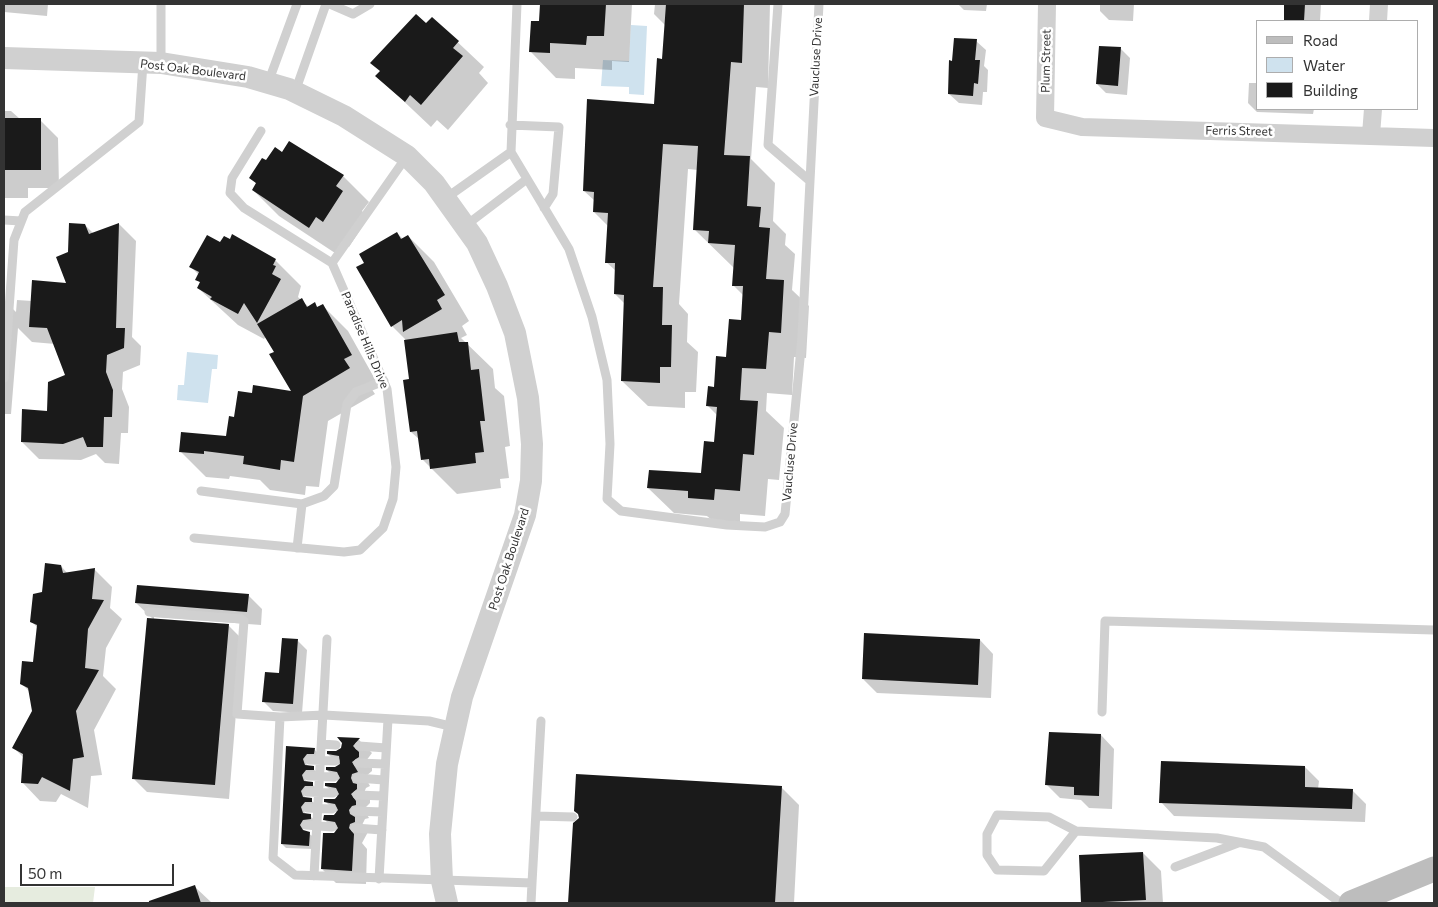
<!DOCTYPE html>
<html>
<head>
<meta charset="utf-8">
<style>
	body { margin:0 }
	#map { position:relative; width:1438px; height:907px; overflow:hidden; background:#fff; font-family:Commissioner,sans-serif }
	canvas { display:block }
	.frame { position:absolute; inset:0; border:5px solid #333; pointer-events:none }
	.legend { position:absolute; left:1256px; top:20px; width:162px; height:90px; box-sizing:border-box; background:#fff; border:1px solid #adadad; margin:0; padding:6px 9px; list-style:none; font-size:15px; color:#333 }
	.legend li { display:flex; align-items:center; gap:10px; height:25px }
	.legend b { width:25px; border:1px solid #adadad }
	.scale { position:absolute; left:20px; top:864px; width:154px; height:22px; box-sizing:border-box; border:2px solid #333; border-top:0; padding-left:6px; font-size:15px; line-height:18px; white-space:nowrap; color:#333; -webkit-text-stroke:4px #fff; paint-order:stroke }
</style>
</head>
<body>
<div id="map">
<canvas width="1438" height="907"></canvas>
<div class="frame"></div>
<ul class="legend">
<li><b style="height:6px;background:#bdbdbd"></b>Road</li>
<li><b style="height:14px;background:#cfe2ee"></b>Water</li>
<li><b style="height:14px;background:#1a1a1a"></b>Building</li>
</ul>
<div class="scale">50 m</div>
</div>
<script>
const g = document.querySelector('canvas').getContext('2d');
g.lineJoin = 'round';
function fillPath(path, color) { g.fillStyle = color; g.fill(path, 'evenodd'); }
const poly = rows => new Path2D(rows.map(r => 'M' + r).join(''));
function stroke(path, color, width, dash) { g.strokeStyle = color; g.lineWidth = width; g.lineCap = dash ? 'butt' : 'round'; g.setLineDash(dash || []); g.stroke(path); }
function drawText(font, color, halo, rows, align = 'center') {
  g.font = font + ' Commissioner,sans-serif'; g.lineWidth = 5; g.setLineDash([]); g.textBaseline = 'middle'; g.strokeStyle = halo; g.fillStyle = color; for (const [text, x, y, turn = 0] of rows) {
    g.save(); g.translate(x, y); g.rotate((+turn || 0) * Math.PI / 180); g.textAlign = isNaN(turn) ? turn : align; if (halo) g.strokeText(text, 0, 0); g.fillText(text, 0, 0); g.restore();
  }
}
const green = poly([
	[4,887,95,887,93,903,4,903]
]);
const water = poly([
	[631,25,647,26,644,95,629,94,629,87,601,86,603,60,629,61],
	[187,352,218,355,217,369,212,369,208,403,177,400,178,385,184,385]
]);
const shadow = poly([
	[4,4,48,4,47,16,4,12],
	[559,4,632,4,629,62,612,61,612,70,575,68,575,79,556,78,531,52,540,22],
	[655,4,770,4,768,88,756,87,751,159,775,183,773,221,786,234,785,245,795,254,792,290,809,306,806,358,794,357,792,395,767,393,766,411,784,428,779,480,768,479,765,516,740,514,740,525,715,523,707,516,674,513,648,488,702,475,716,443,718,416,708,406,743,321,744,296,733,285,734,268,695,230,698,170,688,169,679,304,688,314,687,342,698,352,696,392,685,392,685,408,648,406,622,381,625,304,615,294,616,271,606,262,608,226,594,212,595,201,584,191,655,105,663,60,666,26,654,14],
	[958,4,987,4,986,11,964,10],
	[1100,4,1134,4,1133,21,1109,20,1100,11],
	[1286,4,1321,4,1320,21,1285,21],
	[432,18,484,67,479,73,488,83,448,130,437,120,431,127,377,76],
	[976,41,986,50,984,66,988,70,987,92,983,92,982,105,959,103,949,94],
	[1120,48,1130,58,1127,95,1106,93,1097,84],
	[1434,58,1434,90,1433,89],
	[1249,83,1257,83,1257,109,1314,109,1313,114,1257,112,1248,103],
	[4,111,11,111,20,119,40,120,58,138,59,188,28,188,28,198,4,198],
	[282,154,343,176,369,202,362,211,368,218,349,247,342,242,335,253,279,216,253,190,257,184,250,178,266,162],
	[119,224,136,241,132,337,141,346,140,365,123,372,122,389,129,407,128,433,121,433,119,464,105,463,96,454,81,460,39,459,22,442,48,413,67,376,55,344,32,342,18,328,11,414,4,414,4,300,16,312,17,300,32,301,68,284,69,253,85,225,94,234],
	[397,233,403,239,408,236,434,262,469,321,462,326,467,335,461,338,493,369,495,388,504,396,510,446,505,447,509,478,500,479,501,488,457,494,422,459,420,440,411,432,411,380,405,339,392,326,365,263],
	[221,244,275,260,301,286,298,297,301,300,309,307,314,304,318,308,322,305,348,331,376,381,369,385,375,394,328,421,319,487,306,486,305,495,270,490,260,480,230,476,229,479,206,477,180,451,227,438,235,418,253,394,293,392,276,352,266,336,264,339,238,325,198,288,201,283,197,280,199,275,191,267],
	[61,566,68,574,94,569,112,587,110,608,122,619,106,648,103,676,116,689,94,730,102,775,91,776,88,808,61,794,56,802,40,801,22,782,24,758,13,747,33,711,30,692,21,683,34,664,38,628,31,621,43,593],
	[248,595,262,609,261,625,154,617,154,620,229,626,242,639,229,799,147,792,134,779,153,619,136,603],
	[980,640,993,654,991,698,877,693,863,679],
	[298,641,307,650,302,713,273,711,264,702],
	[1101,735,1114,749,1112,809,1089,808,1081,800,1060,798,1046,784],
	[340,738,359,740,372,753,366,761,372,767,372,771,365,777,370,786,366,788,364,793,370,799,370,803,364,809,369,818,365,819,362,825,368,832,362,843,367,849,366,884,336,883,322,869,337,832,325,820,337,813,326,802,338,797,326,786,339,782,327,770,340,766,328,754,343,749,343,742],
	[288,748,314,749,318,753,318,758,311,758,306,764,317,772,310,774,305,780,317,788,309,790,304,796,316,804,309,806,304,812,315,820,315,823,307,823,303,830,314,837,313,849,286,848,282,844],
	[1305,767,1319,781,1318,789,1352,790,1366,804,1365,822,1174,816,1161,802],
	[781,787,799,805,794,903,570,903,574,824,581,818],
	[1143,853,1161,871,1163,903,1083,903,1080,856],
	[194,886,212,903,145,903]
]);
const building = poly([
	[540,4,606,4,604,36,587,36,586,45,550,43,550,53,529,52,531,21,539,21],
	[666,4,744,4,742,63,731,62,724,155,750,156,747,206,761,207,759,227,770,228,766,279,784,280,781,333,769,332,766,369,742,368,740,400,758,401,754,455,743,454,740,491,715,489,714,500,688,498,688,491,647,488,649,470,701,473,704,441,714,442,717,407,706,406,708,386,714,387,716,356,726,357,729,319,741,320,743,286,732,286,735,245,708,243,709,231,693,230,698,146,663,144,653,287,663,287,662,325,672,325,671,367,660,367,660,383,621,381,624,295,614,294,615,263,605,263,608,213,593,212,594,192,583,191,587,99,654,104,657,58,662,59],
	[1284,4,1305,4,1304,21,1284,21],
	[416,14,426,23,432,17,459,41,453,48,463,56,421,105,410,95,405,102,375,76,380,71,370,63],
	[954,38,977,39,975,60,980,60,978,84,974,83,973,96,948,94,949,60,952,61],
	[1099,46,1121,47,1118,86,1096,84],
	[4,118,41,118,41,170,4,170],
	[289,141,344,175,336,186,343,191,323,222,316,217,309,228,252,190,256,183,249,178,262,158,266,160,275,147,282,152],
	[69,223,85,224,89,234,119,223,116,328,125,328,124,348,107,355,106,372,113,390,112,417,104,417,103,447,87,447,83,437,63,444,21,442,22,409,47,411,48,382,65,375,47,328,29,327,32,280,66,283,56,257,68,252],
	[397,232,401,239,408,235,445,295,437,300,442,309,403,332,402,320,391,327,356,267,364,263,359,254],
	[232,234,276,259,273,265,276,266,272,274,281,279,257,323,244,303,238,314,210,299,212,297,197,288,200,282,195,280,199,272,189,267,207,235,220,242,224,236,230,239],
	[302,298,307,307,315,302,317,307,323,304,352,355,344,359,350,368,303,396,294,462,281,460,280,470,243,464,244,456,204,451,204,454,179,452,181,432,226,436,229,416,234,417,238,391,252,393,253,385,291,391,269,354,274,352,257,324],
	[457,332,459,342,468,342,471,370,479,369,485,421,480,421,484,452,475,453,476,463,430,469,429,459,421,460,417,431,410,432,403,380,409,379,404,340],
	[45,563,61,565,63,573,95,568,92,599,104,600,88,629,85,668,99,670,76,711,84,757,73,759,70,791,42,777,38,784,21,783,23,754,12,748,32,711,28,688,20,684,22,661,33,662,37,625,30,622,33,594,42,592],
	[137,585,249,594,247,612,135,603],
	[147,618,229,624,215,785,132,779],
	[864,633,980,639,978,685,862,679],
	[282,638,298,639,293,704,262,702,265,672,279,673],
	[1049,732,1101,734,1099,796,1074,795,1074,787,1045,785],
	[337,737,360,738,353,746,359,752,359,757,352,762,358,772,352,774,351,778,353,783,357,784,357,789,351,794,356,801,356,805,352,806,349,810,350,814,355,817,355,822,350,824,349,828,354,834,352,871,321,869,323,833,334,833,338,828,335,822,323,820,324,815,334,815,338,810,335,804,324,802,324,799,335,799,339,794,336,788,325,786,325,783,336,783,340,778,337,772,326,770,326,767,335,767,340,764,339,756,327,754,327,751,336,751,341,748,342,743],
	[286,746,315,748,314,754,307,754,303,759,305,765,314,766,314,770,306,770,302,775,304,781,313,782,313,786,305,786,301,791,303,797,312,798,312,802,305,802,301,807,303,813,311,814,311,819,303,820,300,825,303,830,310,832,309,846,281,844],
	[1161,761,1305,766,1305,787,1353,789,1352,809,1159,803],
	[576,774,782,786,775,903,568,903,573,823,579,818,578,814,574,811],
	[1143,852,1146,900,1081,903,1079,855],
	[195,885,201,903,149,903,149,901]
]);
const service = poly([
	[330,4,353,14,370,4],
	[517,4,511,152,569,249,592,317,607,380,610,444,607,499,621,511,727,525,765,527,780,522,785,514,802,338,819,4],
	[778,4,768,145,810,181],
	[161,63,161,4],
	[268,83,297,4],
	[295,92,326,4],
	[510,125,559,127,553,194,544,208],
	[261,131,232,178,230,193,244,208,332,263],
	[446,198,511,152],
	[4,220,21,221],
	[465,226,527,179],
	[4,378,14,240,25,212,139,122,143,63],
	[201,491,302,504,297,548],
	[302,504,324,496,334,486,347,404,356,392,384,381],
	[194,538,344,552,360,550,383,528,393,499,396,467,387,389,332,263,407,156],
	[149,612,241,619,244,621,237,714,280,717,324,715,429,721,454,727],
	[1102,712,1105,621,1434,630],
	[280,717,273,858,295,875,532,883,531,903],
	[322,744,336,745],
	[359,746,386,748],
	[309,760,335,761],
	[358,763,385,764],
	[308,776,334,777],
	[357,778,384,780],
	[307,792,333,793],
	[357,795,383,796],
	[307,808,332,809],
	[355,811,382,812],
	[536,816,573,817],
	[306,825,332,827],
	[355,828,382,830],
	[1076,831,1044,871,997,870,987,855,987,834,997,815,1049,817,1076,831,1217,838,1264,847,1341,903],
	[1175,867,1238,843],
	[314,876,327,639],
	[379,879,388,719],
	[532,883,541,721]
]);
const minor = poly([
	[1047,4,1045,118,1082,127,1434,138],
	[1378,21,1379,4],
	[1371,135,1373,109]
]);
const tertiary = poly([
	[4,58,161,63,248,77,289,89,344,116,407,156,434,183,477,243,497,286,515,333,528,398,532,444,531,481,525,515,462,697,447,764,440,834,442,881,447,903]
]);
const secondary = poly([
	[1351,903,1434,869]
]);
const streetNames = [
	["Vaucluse Drive",816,57,-87],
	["Plum Street",1046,61,-89],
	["Post Oak Boulevard",193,70,7],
	["Ferris Street",1239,131,1],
	["Paradise Hills Drive",365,340,67],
	["Vaucluse Drive",790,462,-85],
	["Post Oak Boulevard",509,559,-72]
];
fillPath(green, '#e6ecdf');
fillPath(water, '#cfe2ee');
fillPath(shadow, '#0003');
fillPath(building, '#1a1a1a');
stroke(service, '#d0d0d0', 9);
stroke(minor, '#d0d0d0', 18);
stroke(tertiary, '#d0d0d0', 22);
stroke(secondary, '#bdbdbd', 25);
drawText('12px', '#333', '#fff', streetNames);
</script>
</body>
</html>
